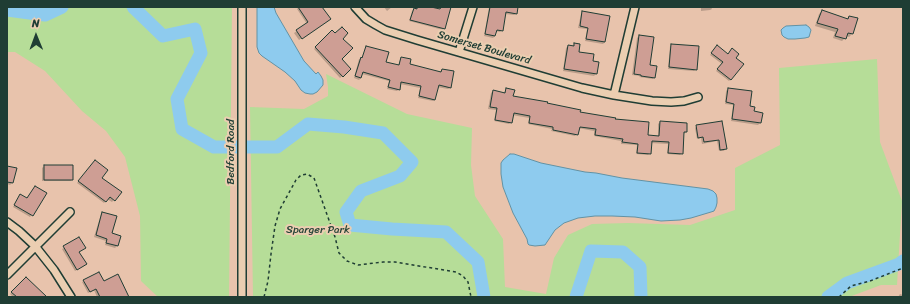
<!DOCTYPE html>
<html>
<head>
<meta charset="utf-8">
<style>
	body { margin:0 }
	#map { position:relative; width:910px; height:304px; overflow:hidden; background:#e8c3ac; font-family:Sriracha,sans-serif }
	canvas { display:block }
	.frame { position:absolute; inset:0; border:8px solid #1f3d34; pointer-events:none }
	.north { position:absolute; left:16px; top:16px; width:40px; height:40px; -webkit-text-stroke:3px #ebceb1; paint-order:stroke; rotate:359deg; font-size:11px; font-weight:700; line-height:16px; text-align:center; color:#1f3d34 }
	.north::after { content:''; display:block; margin:auto; width:14px; height:18px; background:#1f3d34; clip-path:polygon(50% 0,100% 100%,50% 72%,0 100%) }
</style>
</head>
<body>
<div id="map">
<canvas width="910" height="304"></canvas>
<div class="frame"></div>
<div class="north">N</div>
</div>
<script>
const g = document.querySelector('canvas').getContext('2d');
g.lineJoin = 'round';
function fillPath(path, color) { g.fillStyle = color; g.fill(path, 'evenodd'); }
const poly = rows => new Path2D(rows.map(r => 'M' + r).join(''));
function stroke(path, color, width, dash) { g.strokeStyle = color; g.lineWidth = width; g.lineCap = dash ? 'butt' : 'round'; g.setLineDash(dash || []); g.stroke(path); }
function drawText(font, color, halo, rows, align = 'center') {
  g.font = font + ' Sriracha,sans-serif'; g.lineWidth = 4; g.setLineDash([]); g.textBaseline = 'middle'; g.strokeStyle = halo; g.fillStyle = color; for (const [text, x, y, turn = 0] of rows) {
    g.save(); g.translate(x, y); g.rotate((+turn || 0) * Math.PI / 180); g.textAlign = isNaN(turn) ? turn : align; if (halo) g.strokeText(text, 0, 0); g.fillText(text, 0, 0); g.restore();
  }
}
const green = poly([
	[7,7,232,7,229,297,158,297,141,281,140,216,125,157,106,131,82,111,45,71,15,52,7,52],
	[877,59,880,142,902,201,897,285,881,285,849,297,253,297,250,107,304,109,328,96,328,87,326,74,407,114,472,128,471,165,475,196,503,239,505,287,546,294,554,258,568,235,592,224,628,223,690,225,735,210,735,168,780,145,779,68]
]);
const water = poly([
	[257,7,274,7,276,13,304,61,316,74,318,72,321,76,323,80,323,85,317,92,313,94,310,94,305,93,301,90,295,81,285,72,262,56,259,53,257,47,257,7],
	[806,25,809,27,811,30,809,37,805,38,795,39,788,39,784,37,782,35,781,30,783,28,786,26,806,25],
	[510,154,514,154,541,163,585,172,596,173,622,178,708,189,713,191,716,194,717,198,717,203,716,207,714,211,711,212,691,218,680,220,661,221,635,217,612,216,595,216,578,218,564,223,555,230,545,245,535,246,529,245,528,244,527,239,513,213,503,187,501,174,501,163,503,160,510,154]
]);
const shadow = poly([
	[299,7,321,7,328,21,299,40,294,33,307,24,297,9],
	[384,7,392,7,387,11],
	[416,7,427,7,439,10,440,7,450,7,444,28,443,30,409,21,412,11,414,9,416,9],
	[489,7,517,7,516,14,514,15,505,14,502,30,500,32,495,31,495,36,493,38,484,36],
	[701,7,711,7,712,9,710,10,701,11],
	[822,11,847,19,849,17,852,34,849,37,846,36,845,38,842,41,833,38,835,32,815,26,819,14],
	[583,12,605,42,603,44,585,41,587,29,578,28,581,14],
	[332,32,342,39,340,59,350,69,340,78,314,49],
	[639,36,649,66,654,77,653,79,639,77,640,76,632,75,637,38],
	[574,44,578,52,591,62,598,63,596,74,594,76,563,71,566,48,568,46,572,47],
	[672,45,696,69,694,71,668,69,670,46],
	[367,47,385,63,398,66,400,60,401,58,408,65,440,72,442,70,450,88,448,89,437,87,435,100,433,101,418,98,420,88,400,84,399,89,397,91,387,89,389,81,362,74,361,78,359,80,354,78,359,59,361,58,362,59,365,49],
	[716,48,735,58,731,79,729,81,716,71,722,64,710,55],
	[507,89,512,97,579,113,614,120,646,136,658,137,658,124,660,122,686,132,684,134,682,153,680,155,667,154,668,144,650,143,650,153,648,155,636,154,637,145,621,144,621,141,594,136,594,131,578,128,577,134,575,136,551,131,552,129,528,124,529,118,512,115,511,122,509,124,494,121,496,110,488,109,491,93,493,91,504,93,505,91],
	[728,89,749,107,760,123,758,125,731,121,733,105,725,104,726,91],
	[721,122,725,149,724,151,719,151,717,141,702,144,701,138,697,139,695,128,697,126],
	[93,163,101,178,120,193,112,202,107,199,104,203,77,183],
	[44,166,72,179,71,181,42,181,42,168],
	[7,167,15,169,12,183,10,185,7,184],
	[34,188,46,193,30,217,13,207,19,197,26,199],
	[103,213,110,234,117,246,115,248,105,245,106,241,94,237,101,214],
	[79,238,78,252,84,266,75,271,62,249],
	[26,278,41,297,13,297,10,294],
	[84,281,104,283,128,297,130,296,130,297,97,297,94,290,88,293,82,282],
	[900,294,903,295,903,297,898,297]
]);
const river = poly([
	[133,7,163,36,195,29,201,53,177,99,182,129,214,147,277,147,308,124,344,127,383,133,412,162,400,176,361,191,346,212,350,225,392,229,446,232,478,262,484,297],
	[7,10,45,15,62,7],
	[576,297,591,251,623,252,640,267,641,297],
	[828,297,847,283,899,264,903,261]
]);
const building = poly([
	[298,7,322,7,331,19,302,39,296,30,308,22,298,7],
	[417,7,431,7,440,9,441,7,451,7,445,29,410,20,414,8,417,9,417,7],
	[490,7,518,7,517,14,506,12,503,31,497,30,495,36,485,34,490,7],
	[822,10,848,19,849,16,858,18,853,34,848,33,846,39,835,36,838,29,817,23,822,10],
	[582,11,610,16,605,42,586,39,588,28,580,26,582,11],
	[342,27,348,33,343,39,353,48,342,59,351,69,343,77,315,47,332,30,335,33,342,27],
	[639,35,654,37,650,65,657,66,655,78,641,76,641,75,634,74,639,35],
	[574,43,580,44,579,52,594,54,593,61,599,62,597,74,564,69,568,45,574,46,574,43],
	[671,44,699,46,697,70,669,67,671,44],
	[717,45,728,54,732,48,739,54,736,58,744,64,731,80,717,69,723,62,711,53,717,45],
	[366,46,389,52,386,62,399,65,401,57,411,59,410,64,441,72,442,69,454,71,451,88,439,85,435,100,419,96,421,86,401,82,400,90,388,87,390,80,363,72,361,78,355,76,361,57,362,58,366,46],
	[506,88,515,90,513,96,548,102,547,103,581,110,580,112,616,118,615,119,649,122,648,135,659,136,660,121,687,123,687,132,684,132,683,154,668,153,669,142,652,141,651,154,637,153,638,144,622,142,623,139,595,135,596,129,580,127,578,135,553,130,553,127,529,123,530,116,514,113,512,123,495,120,497,108,490,107,493,90,505,93,506,88],
	[728,88,752,91,750,106,755,107,754,111,763,113,761,123,732,119,734,104,726,102,728,88],
	[722,121,727,149,720,150,719,140,704,142,703,137,698,138,696,125,722,121],
	[95,160,108,170,102,178,122,192,115,201,110,197,106,202,78,181,95,160],
	[44,165,73,165,73,180,44,180,44,165],
	[7,166,17,168,13,183,7,182,7,166],
	[35,186,47,193,33,216,14,205,20,194,27,198,35,186],
	[102,212,117,216,112,233,121,236,118,246,106,243,107,239,96,235,102,212],
	[79,237,86,248,79,252,87,264,77,270,63,246,79,237],
	[99,272,104,281,118,274,129,297,100,297,96,289,90,292,83,280,99,272],
	[26,277,47,297,17,297,11,292,26,277]
]);
const path = poly([
	[264,297,268,281,271,254,275,226,280,209,296,180,301,175,307,174,314,178,335,237,339,253,347,261,358,265,383,262,395,262,456,272,463,276,468,282,471,297],
	[839,297,851,286,870,281,903,268]
]);
const minor = poly([
	[242,7,242,297],
	[355,7,366,19,376,25,385,30,417,40,582,88,614,95,652,101,671,102,684,101,698,97],
	[459,52,473,7],
	[614,95,635,7],
	[7,222,19,231,35,246,54,270,71,297],
	[7,275,70,212]
]);
const streetNames = [
	["Somerset Boulevard",484,48,16],
	["Bedford Road",231,152,-90]
];
const parkNames = [
	["Sparger Park",318,230]
];
fillPath(green, '#b6dd98');
fillPath(water, '#8ecbee');
stroke(water, '#6292a4', 1);
fillPath(shadow, '#0003');
stroke(river, '#8ecbee', 13);
fillPath(building, '#ce9e94');
stroke(building, '#1f3d34', 1);
stroke(minor, '#1f3d34', 10);
stroke(path, '#1f3d34', 1.5, [3, 3]);
stroke(minor, '#ebceb1', 7);
drawText('11px', '#1f3d34', '#ebceb1', streetNames);
drawText('11px', '#274539', '#ebceb1', parkNames);
</script>
</body>
</html>
